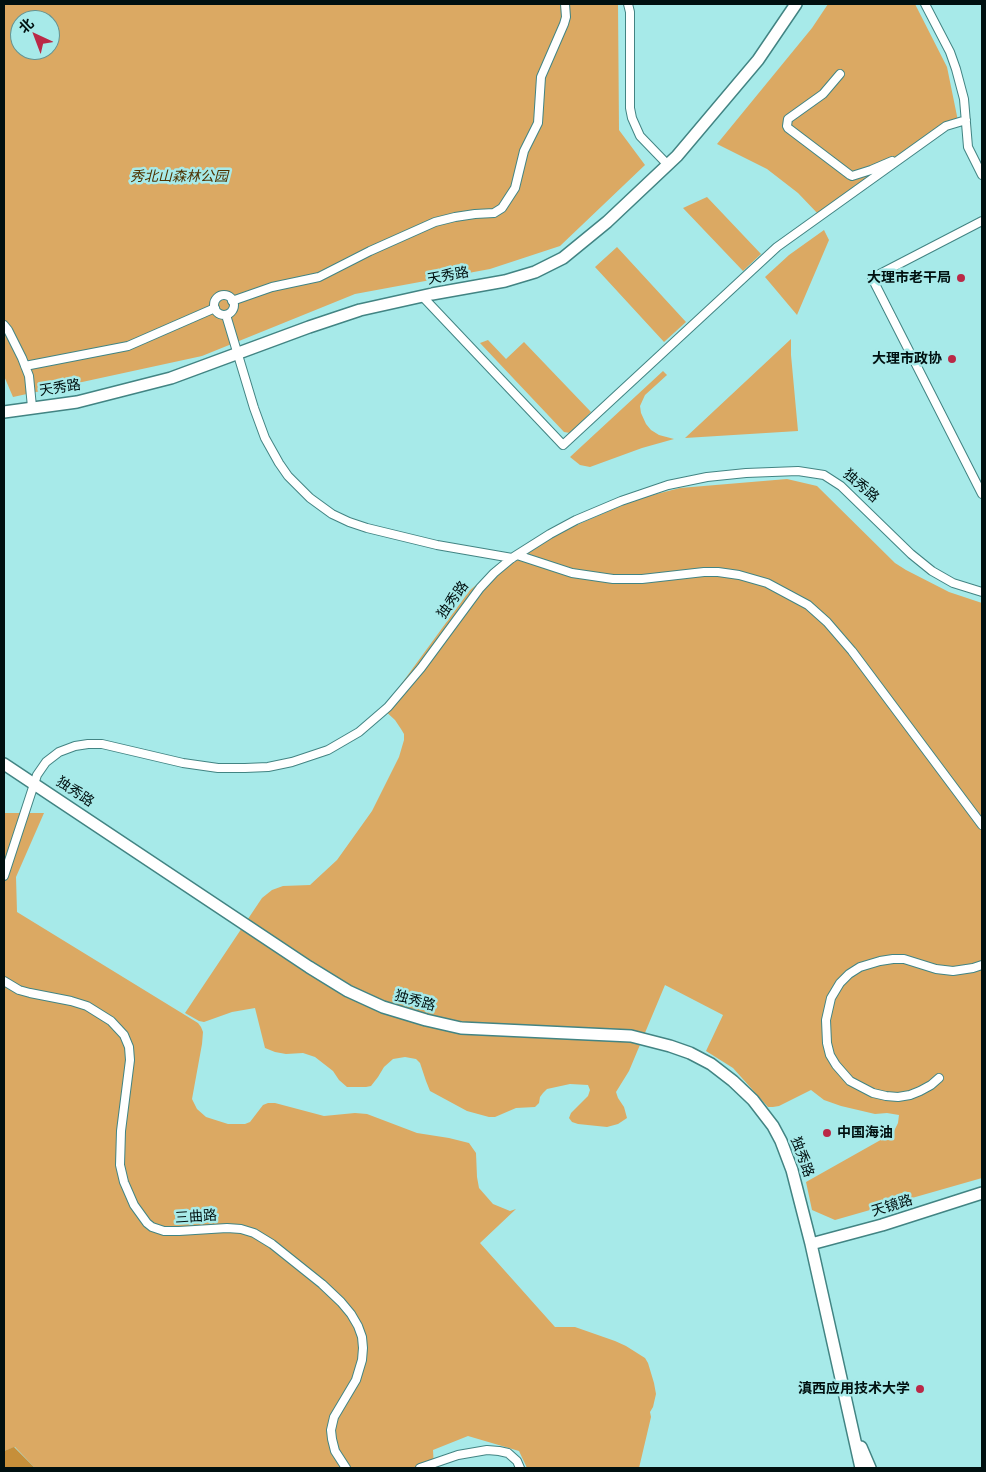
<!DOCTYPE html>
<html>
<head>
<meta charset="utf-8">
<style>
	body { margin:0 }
	#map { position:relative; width:986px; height:1472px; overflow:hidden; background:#a7eae9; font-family:Literata,"Noto Sans SC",serif }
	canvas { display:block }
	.frame { position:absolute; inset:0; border:5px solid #001010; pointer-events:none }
	.north { position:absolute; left:10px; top:10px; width:50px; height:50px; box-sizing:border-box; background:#a7eae9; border:1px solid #649392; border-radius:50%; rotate:317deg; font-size:14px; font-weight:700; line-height:20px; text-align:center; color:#001010 }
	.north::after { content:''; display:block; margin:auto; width:18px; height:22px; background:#ba2947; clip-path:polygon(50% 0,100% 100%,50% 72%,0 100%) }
</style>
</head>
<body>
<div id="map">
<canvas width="986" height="1472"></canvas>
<div class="frame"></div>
<div class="north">北</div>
</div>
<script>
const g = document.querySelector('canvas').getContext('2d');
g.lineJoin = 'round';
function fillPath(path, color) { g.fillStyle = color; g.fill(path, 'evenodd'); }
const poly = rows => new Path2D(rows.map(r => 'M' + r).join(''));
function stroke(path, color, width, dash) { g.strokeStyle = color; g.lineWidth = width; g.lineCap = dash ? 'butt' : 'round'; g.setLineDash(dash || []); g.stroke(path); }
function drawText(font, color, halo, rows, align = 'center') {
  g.font = font + ' Literata,"Noto Sans SC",serif'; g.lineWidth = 5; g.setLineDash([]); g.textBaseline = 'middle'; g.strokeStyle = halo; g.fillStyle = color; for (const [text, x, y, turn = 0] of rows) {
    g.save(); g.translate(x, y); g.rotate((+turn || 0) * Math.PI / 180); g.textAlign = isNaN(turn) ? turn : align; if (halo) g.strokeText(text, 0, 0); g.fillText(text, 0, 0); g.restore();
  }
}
const green = poly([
	[4,4,618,4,619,130,645,165,560,246,490,269,355,294,202,356,13,397,4,376],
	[20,20,50,20,50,50,20,50],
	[828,4,915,4,947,67,958,121,820,216,798,193,767,169,717,144,812,28],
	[707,197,761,254,743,271,683,208],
	[824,230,829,240,797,315,765,277,789,255],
	[617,247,686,322,664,342,595,267],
	[791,339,791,355,798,431,685,438],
	[488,340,506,359,524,342,591,412,570,433,564,432,480,343],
	[663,371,667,375,645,395,640,406,641,413,646,424,651,430,659,435,674,439,642,448,590,467,580,465,570,457],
	[787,479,817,486,895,563,906,570,949,592,982,603,982,1178,835,1220,812,1210,806,1182,893,1133,898,1123,899,1115,887,1113,875,1114,841,1106,824,1100,811,1090,779,1106,773,1107,768,1107,733,1068,706,1051,723,1015,665,985,629,1071,616,1092,618,1098,624,1107,627,1118,618,1124,607,1127,578,1124,572,1122,569,1118,571,1113,588,1096,590,1090,588,1085,570,1084,547,1089,543,1093,540,1097,539,1103,535,1107,516,1108,495,1117,489,1117,467,1111,430,1091,426,1081,420,1063,416,1059,405,1057,393,1059,384,1067,378,1077,371,1086,366,1087,347,1087,339,1080,333,1071,315,1057,303,1053,286,1054,275,1052,265,1048,255,1008,232,1012,204,1022,199,1021,185,1013,262,898,272,890,283,886,310,885,337,860,372,811,399,757,404,740,404,734,401,729,395,720,383,709,470,590,519,551,572,527,637,499,680,488],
	[4,813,44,813,16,877,17,912,198,1023,201,1027,203,1032,202,1044,192,1099,197,1109,206,1117,228,1124,245,1124,250,1122,263,1105,268,1103,275,1103,324,1116,355,1113,367,1114,417,1133,449,1138,469,1143,476,1153,477,1177,479,1188,493,1204,510,1211,516,1209,480,1243,555,1327,575,1327,615,1341,626,1346,645,1358,648,1363,654,1383,656,1394,653,1407,650,1412,651,1417,639,1468,527,1468,519,1451,468,1436,433,1450,434,1468,35,1468,15,1447,4,1451]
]);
const forest = poly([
	[14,1447,35,1468,4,1468,4,1451]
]);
const street = poly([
	[628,4,630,12,630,108,632,118,640,136,668,165],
	[925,4,950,52,956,69,964,99,968,147,982,175],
	[840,74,823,94,788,119,787,126,788,128,850,175,852,176,871,170,892,161],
	[982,221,872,278,982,494],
	'214 305a10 10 0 1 1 20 0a10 10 0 1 1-20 0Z',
	[422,296,563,445,777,247,946,126,966,120],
	[232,301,272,287,319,277,370,251,435,222,455,217,475,214,494,213,502,208,515,188,524,151,538,123,541,77,564,24,566,17,565,4],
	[226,315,254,408,265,438,279,463,288,476,310,498,332,514,349,522,367,528,437,545,512,558],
	[4,325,8,330,22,358,29,376,32,407],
	[25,366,128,346,215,308],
	[517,555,572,573,613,579,642,579,704,572,718,572,739,575,767,583,808,605,827,622,852,651,982,825],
	[4,876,37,775,46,762,59,752,75,746,88,744,102,744,183,763,218,768,245,768,268,767,292,762,328,750,359,732,388,707,421,668,480,588,494,573,512,558,550,534,576,520,621,501,668,485,707,477,746,473,798,471,824,475,841,486,911,554,932,571,953,583,982,592],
	[4,981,19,990,30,993,71,1001,87,1006,111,1021,124,1035,129,1047,130,1060,121,1131,120,1165,124,1182,134,1205,147,1223,152,1227,164,1231,179,1231,227,1228,241,1229,254,1233,272,1244,322,1284,341,1302,351,1314,358,1326,362,1337,363,1348,362,1360,356,1380,334,1417,331,1430,332,1439,335,1451,346,1468],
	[939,1078,931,1085,920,1091,910,1095,898,1097,886,1096,873,1093,850,1081,836,1065,830,1055,827,1043,826,1020,831,998,840,983,849,974,860,967,880,961,893,959,904,959,936,969,953,971,973,968,982,965],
	[420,1468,458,1455,487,1450,499,1451,508,1453,517,1461,520,1468]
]);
const secondary = poly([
	[4,412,77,402,171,378,309,327,360,310,432,294,505,281,535,272,563,258,607,222,677,156,758,60,796,4],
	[4,764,309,967,348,991,383,1007,426,1020,461,1028,631,1036,670,1046,690,1053,711,1064,733,1081,753,1100,773,1126,781,1141,792,1170,811,1244,861,1468],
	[811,1244,882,1225,982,1193],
	[861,1447,870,1468]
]);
const markers = [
	[961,278,5,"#ba2947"],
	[952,359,5,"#ba2947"],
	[827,1133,5,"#ba2947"],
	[920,1389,5,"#ba2947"]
];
const parkNames = [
	["秀北山森林公园",179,177]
];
const streetNames = [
	["天秀路",448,276,-11],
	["天秀路",60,388,-9],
	["独秀路",861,486,41],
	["独秀路",453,600,-54],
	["独秀路",75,792,34],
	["独秀路",415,1001,16],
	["独秀路",802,1157,70],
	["天镜路",892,1206,-17],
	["三曲路",196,1217,-4]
];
const poiNames = [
	["大理市老干局",951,278],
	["大理市政协",942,359],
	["中国海油",837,1133,"left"],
	["滇西应用技术大学",910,1389]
];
fillPath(green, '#dba963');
fillPath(forest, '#c68f3a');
stroke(street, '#428483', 10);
stroke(secondary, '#428483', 14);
stroke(street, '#fff', 8);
stroke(secondary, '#fff', 11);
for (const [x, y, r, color] of markers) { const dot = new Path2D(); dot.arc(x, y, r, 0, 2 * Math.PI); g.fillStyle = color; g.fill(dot); stroke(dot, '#a7eae9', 2); }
drawText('italic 14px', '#4e3200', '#a7eae9', parkNames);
drawText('14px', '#001010', '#a7eae9', streetNames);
drawText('bold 14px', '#001010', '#a7eae9', poiNames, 'right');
</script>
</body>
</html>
